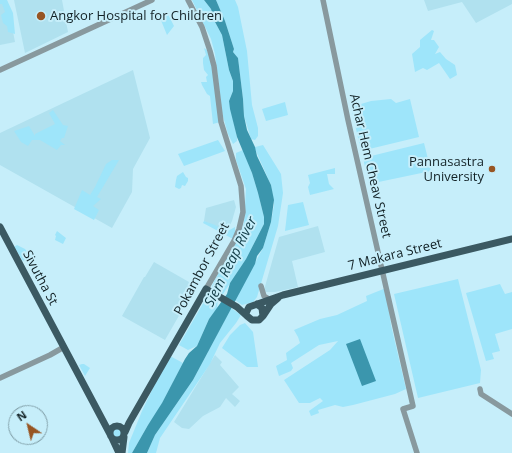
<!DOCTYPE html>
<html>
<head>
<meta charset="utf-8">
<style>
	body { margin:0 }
	#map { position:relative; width:512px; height:453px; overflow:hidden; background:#c6eefa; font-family:"Open Sans",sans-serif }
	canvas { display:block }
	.north { position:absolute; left:8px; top:405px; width:40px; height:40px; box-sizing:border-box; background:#c6eefa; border:1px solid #7e9ca5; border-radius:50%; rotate:325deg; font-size:11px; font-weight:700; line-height:16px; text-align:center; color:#122125 }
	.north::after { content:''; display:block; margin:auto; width:14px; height:18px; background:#975523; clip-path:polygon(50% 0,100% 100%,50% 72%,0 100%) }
</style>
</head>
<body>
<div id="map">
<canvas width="512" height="453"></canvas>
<div class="north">N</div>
</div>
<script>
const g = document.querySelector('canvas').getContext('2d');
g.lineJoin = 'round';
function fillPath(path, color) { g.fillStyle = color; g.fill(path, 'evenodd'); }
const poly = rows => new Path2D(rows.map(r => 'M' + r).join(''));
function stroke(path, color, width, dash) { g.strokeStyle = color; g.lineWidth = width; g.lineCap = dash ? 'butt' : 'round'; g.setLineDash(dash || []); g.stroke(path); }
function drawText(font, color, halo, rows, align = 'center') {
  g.font = font + ' "Open Sans",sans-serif'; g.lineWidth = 4; g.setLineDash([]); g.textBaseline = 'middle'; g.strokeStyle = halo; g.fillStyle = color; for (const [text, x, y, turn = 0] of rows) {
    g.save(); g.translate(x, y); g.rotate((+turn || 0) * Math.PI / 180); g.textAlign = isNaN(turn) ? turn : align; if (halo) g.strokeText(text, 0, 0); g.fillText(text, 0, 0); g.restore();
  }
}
const built = poly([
	[0,0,7,0,15,42,0,45],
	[14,0,62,0,68,32,25,53],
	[424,0,512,0,512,4,476,23,462,2,428,11],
	[133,70,150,138,133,169,132,192,112,228,0,165,0,133],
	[234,200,236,207,232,221,226,233,204,221,206,208],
	[318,226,325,252,292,261,298,287,275,292,266,292,264,290,279,237],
	[154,262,196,286,165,340,122,316,144,277,145,277],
	[215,355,222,362,220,365,239,387,232,394,240,401,235,407,226,398,220,407,203,416,189,429,182,428,174,422]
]);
const green = poly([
	[0,0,7,0,13,13,15,34,8,32,7,26,3,23,1,15,5,12,2,4,0,4],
	[192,0,204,0,211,9,215,22,222,35,229,70,233,81,233,91,229,101,237,137,237,141,233,144,228,134,222,113,215,54,211,39],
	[216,0,235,0,238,7,247,51,252,105,258,128,258,136,255,140,251,139,244,116,243,99,238,58,233,52,234,49,225,21],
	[168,14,174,26,167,35,160,18],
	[432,30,434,31,431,40,434,40,439,47,435,54,440,52,446,59,455,65,457,75,450,79,439,63,427,70,423,68,415,72,412,54,420,47,420,40],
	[204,48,210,52,220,122,213,124,210,96,207,94,202,85,201,82,207,82,206,77,208,75,204,70,203,63,203,58,206,55],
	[391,99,396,103,410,99,419,137,361,151,351,107,371,101],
	[285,102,288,115,266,121,262,109],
	[53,110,63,125,68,126,64,138,62,138,60,141,65,145,61,145,57,150,40,140,32,140,28,146,21,142,14,131,29,126,35,136,35,134,55,124,49,113],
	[218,140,225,151,184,166,178,154],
	[424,143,431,171,369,184,363,158],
	[263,145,281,174,283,193,278,226,257,297,253,302,242,305,235,300,263,248,271,222,274,205,271,185,255,149,255,147],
	[243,150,252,173,258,193,264,217,264,224,246,259,223,294,221,293,219,295,215,292,212,286,225,260,234,247,244,223,246,189,236,160,236,153],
	[112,160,119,160,97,197,101,199,93,206,99,210,94,220,74,209,82,190,90,195,95,187,106,164],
	[335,168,335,174,327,174,329,184,334,189,310,195,308,187,310,183,308,175],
	[183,172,186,177,188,178,188,181,185,186,182,185,181,188,179,189,175,187,176,180,177,176],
	[303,202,309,225,285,231,288,205],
	[204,221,215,225,226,232,235,227,235,233,233,239,203,223],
	[57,231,66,238,63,244,55,240,56,236,55,235],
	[17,245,25,249,29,254,28,257,23,261,14,247],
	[458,279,481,370,480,383,418,398,394,294],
	[500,284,505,294,512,292,512,329,495,334,500,351,492,353,494,359,486,361,466,293],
	[386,288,391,325,406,389,395,394,353,405,343,407,335,405,318,410,319,413,311,416,309,411,323,401,320,398,310,403,299,403,284,380,330,350,338,341,319,345,291,363,293,368,291,371,279,376,276,366,287,360,286,353,300,343,298,337,294,330,320,319,337,315,367,301,366,296],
	[209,293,218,298,217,309,209,319,197,346,188,350,179,345],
	[231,308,241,315,236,323,220,343,210,364,160,438,156,453,147,453,155,435,193,380],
	[245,323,253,332,258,367,247,367,222,348,230,335,240,325],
	[170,356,183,363,158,411,148,425,132,453,128,453,129,443,142,411,161,371],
	[82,364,84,364,90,368,85,376,79,365],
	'112.5 433a4.5 4.5 0 1 1 9 0a4.5 4.5 0 1 1-9 0Z'
]);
const water = poly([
	[204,0,216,0,225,21,234,49,233,52,238,58,243,99,244,116,247,130,255,147,257,156,271,185,274,200,271,222,263,248,257,256,255,264,193,380,155,435,147,453,132,453,148,425,162,403,185,359,189,353,197,346,209,319,227,294,230,283,246,259,264,224,264,217,258,193,252,173,237,137,230,109,229,101,233,91,233,81,229,70,222,35,215,22,211,9],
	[360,339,376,381,362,386,346,344]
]);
const minor = poly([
	[188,0,202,27,210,51,214,66,221,122,241,186,243,212,239,229,234,241,206,289],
	[323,0,348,120,413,406,403,409,417,453],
	[0,70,152,0],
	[261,286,264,296,269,299],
	[0,378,50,355,64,347],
	[480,389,481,394,512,414]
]);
const major = poly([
	[0,227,110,434],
	[257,304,262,308,263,316,259,320,252,320,247,316,246,313,249,307,283,295,512,239],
	[263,316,271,304,278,298],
	'110 433a7 7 0 1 1 14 0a7 7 0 1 1-14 0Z',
	[125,432,129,423,206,289,237,307,247,316],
	[112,438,119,453],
	[122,453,124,437]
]);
const markers = [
	[41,16,5,"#975523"],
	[492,169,4,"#975523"]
];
const poiNames = [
	["Angkor Hospital for Children",50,16],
	["Pannasastra",484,162,"right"],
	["University",484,177,"right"]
];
const streetNames = [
	["Achar Hem Cheav Street",370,166,77],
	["7 Makara Street",395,255,-14],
	["Pokambor Street",202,269,-62],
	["Sivutha St",40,278,62]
];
const waterNames = [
	["Siem Reap River",231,262,-63]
];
fillPath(built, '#b0e1ef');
fillPath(green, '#9ee5fa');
fillPath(water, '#3b96ad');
stroke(minor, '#88999e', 5.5);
stroke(major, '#3b5962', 7);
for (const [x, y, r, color] of markers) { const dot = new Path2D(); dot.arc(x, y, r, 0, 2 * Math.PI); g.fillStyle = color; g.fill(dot); stroke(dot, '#c6eefa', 1.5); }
drawText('13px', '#122125', '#c6eefa', poiNames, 'left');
drawText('13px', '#122125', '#c6eefa', streetNames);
drawText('italic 14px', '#0f3943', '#c6eefa', waterNames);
</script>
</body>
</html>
